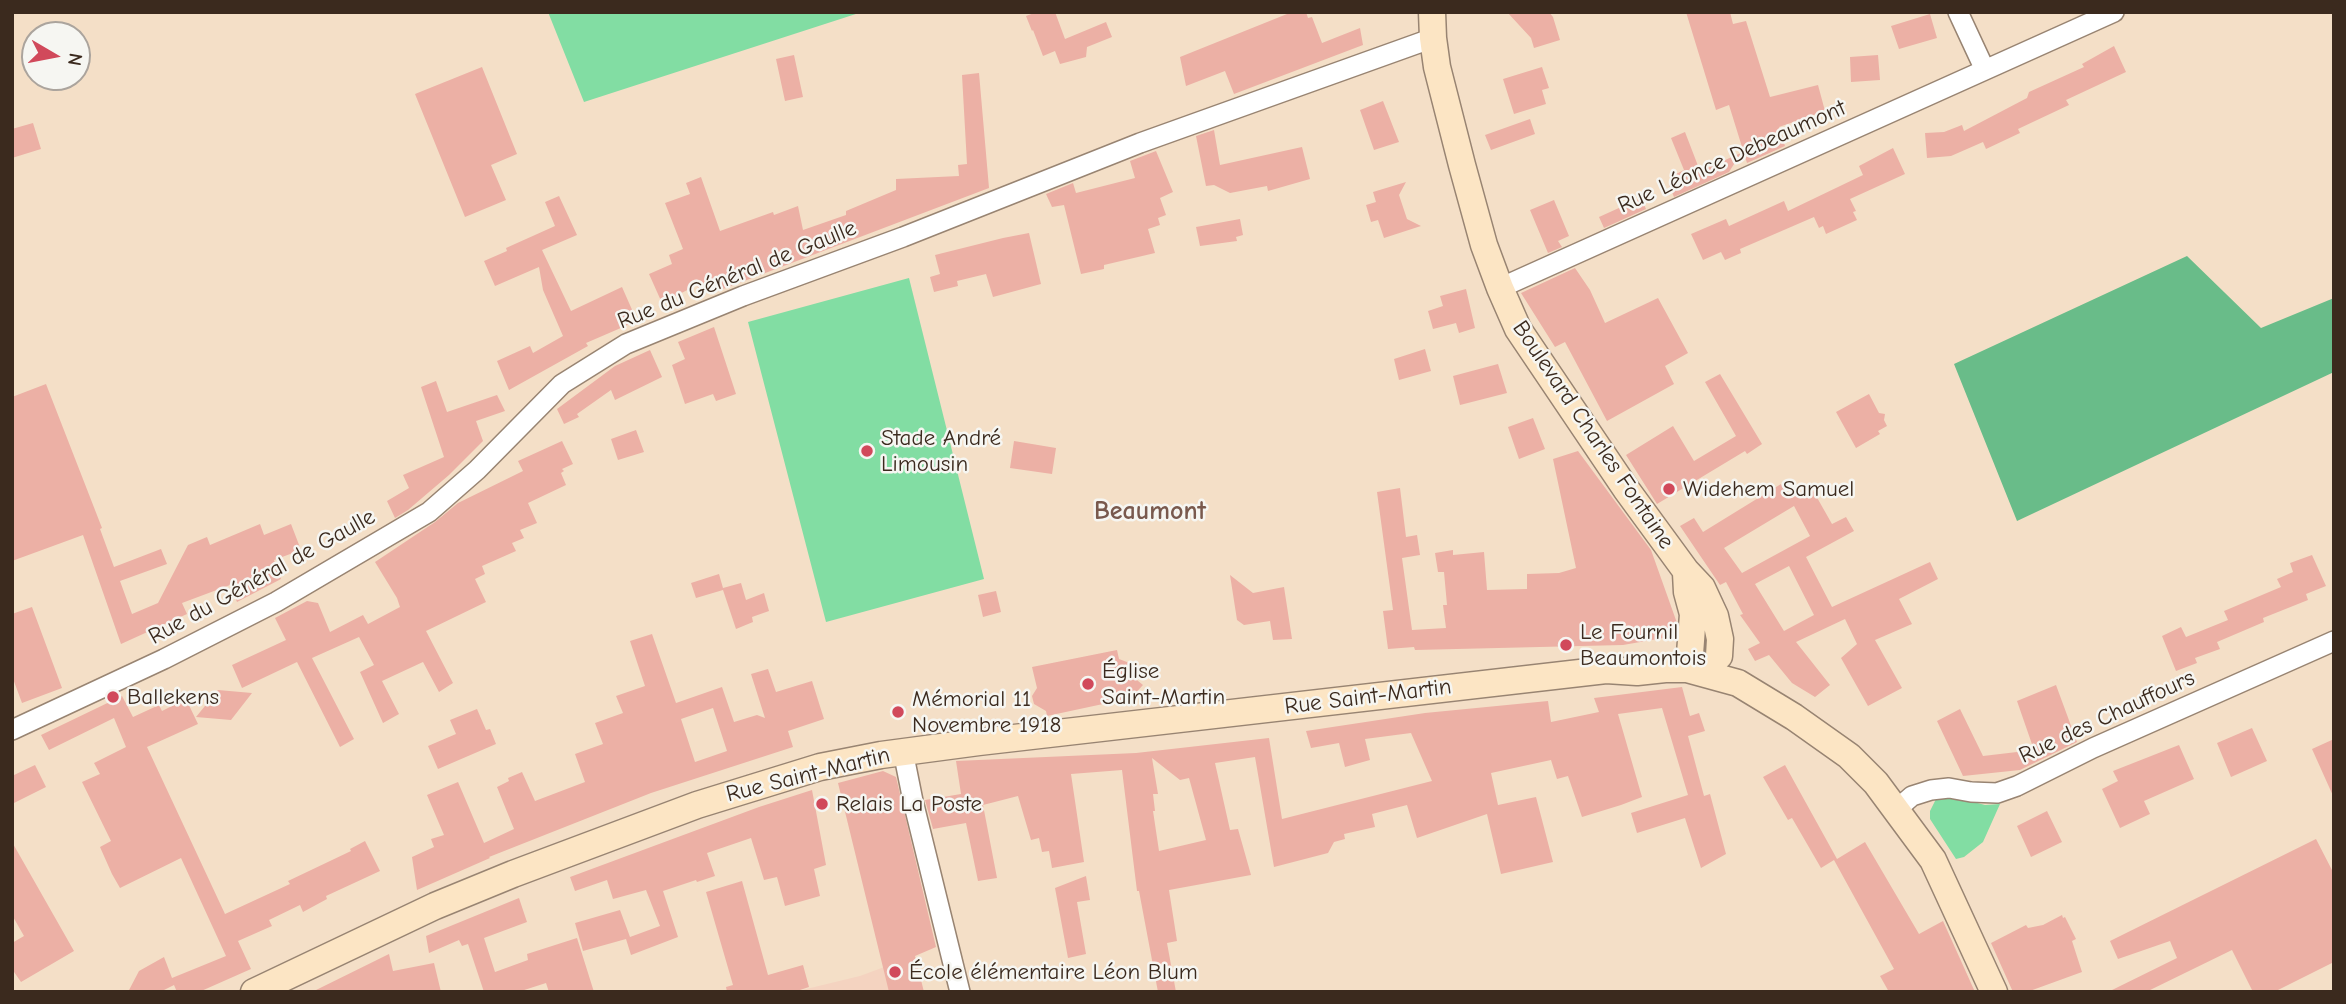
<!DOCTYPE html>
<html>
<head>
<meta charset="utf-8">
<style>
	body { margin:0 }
	#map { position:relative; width:2346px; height:1004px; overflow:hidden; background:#f4dfc7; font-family:"Comic Neue",sans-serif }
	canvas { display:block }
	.frame { position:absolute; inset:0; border:14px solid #3b2a1e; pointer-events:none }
	.north { position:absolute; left:21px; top:21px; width:70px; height:70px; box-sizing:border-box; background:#f6f6f2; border:2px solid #aba49d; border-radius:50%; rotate:100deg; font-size:19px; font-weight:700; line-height:28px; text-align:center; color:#3b2a1e }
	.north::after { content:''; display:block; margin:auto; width:24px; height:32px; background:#d1495b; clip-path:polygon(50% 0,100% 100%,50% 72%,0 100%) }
</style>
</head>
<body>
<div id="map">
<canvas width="2346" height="1004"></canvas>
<div class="frame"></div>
<div class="north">N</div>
</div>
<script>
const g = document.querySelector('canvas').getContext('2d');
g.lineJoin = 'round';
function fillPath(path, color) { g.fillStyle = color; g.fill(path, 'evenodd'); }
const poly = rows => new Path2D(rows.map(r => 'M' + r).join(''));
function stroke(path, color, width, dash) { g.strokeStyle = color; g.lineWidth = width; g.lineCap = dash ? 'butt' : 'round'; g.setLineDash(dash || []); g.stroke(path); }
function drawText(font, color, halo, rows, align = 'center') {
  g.font = font + ' "Comic Neue",sans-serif'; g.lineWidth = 5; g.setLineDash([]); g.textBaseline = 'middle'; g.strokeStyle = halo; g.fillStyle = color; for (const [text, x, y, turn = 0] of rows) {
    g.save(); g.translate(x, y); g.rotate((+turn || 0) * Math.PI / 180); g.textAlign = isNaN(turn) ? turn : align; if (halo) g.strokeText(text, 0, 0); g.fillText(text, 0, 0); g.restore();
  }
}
const built = poly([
	[911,957,924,992,794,992,860,976]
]);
const green = poly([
	[548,12,862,12,584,102],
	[909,278,984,579,826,622,748,322],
	[1944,796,1951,796,1985,805,2000,804,1983,842,1964,857,1956,859,1930,819,1930,811,1936,799]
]);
const forest = poly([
	[2187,256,2261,328,2334,298,2334,372,2017,521,1954,364]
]);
const building = poly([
	[1037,12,1055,12,1065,39,1106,22,1112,37,1087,47,1086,57,1060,64,1055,51,1043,56,1033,30,1032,31,1026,16],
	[1292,12,1306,12,1308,18,1312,17,1322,43,1360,28,1363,45,1234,94,1225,71,1186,86,1180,57],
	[1507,12,1549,12,1553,17,1560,40,1534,48,1531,38],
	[1686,12,1730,12,1733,24,1746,21,1770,97,1818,85,1825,111,1779,127,1785,146,1747,163,1729,105,1716,110],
	[1930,14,1937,38,1899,49,1891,26],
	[2114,46,2126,72,2066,100,2069,105,2018,129,2020,133,1986,149,1983,142,1951,156,1927,158,1925,133,1944,132,1962,125,1964,131,2027,98,2029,92,2084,67,2082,64],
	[794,55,803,97,785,101,776,59],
	[1878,55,1880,80,1851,82,1850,57],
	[482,67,517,154,491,165,506,200,465,217,415,94],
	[1542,67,1549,88,1542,90,1546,104,1514,114,1503,79],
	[979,73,989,188,710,294,708,290,700,293,697,285,662,303,649,274,672,264,669,255,683,249,665,203,690,194,686,183,701,177,720,231,773,212,774,215,798,206,803,230,846,215,846,211,896,190,896,179,959,176,958,165,967,164,962,75],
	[1383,101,1399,142,1374,150,1360,110],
	[1530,119,1535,134,1491,150,1485,135],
	[33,123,41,149,12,158,12,129],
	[1214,130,1220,165,1302,147,1310,179,1268,191,1267,186,1230,193,1214,185,1206,186,1196,136],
	[1685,132,1700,171,1741,153,1729,172,1674,197,1669,185,1675,182,1672,176,1684,170,1671,138],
	[1893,148,1905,174,1850,199,1856,211,1853,212,1857,220,1826,234,1823,226,1819,228,1814,217,1740,249,1741,253,1725,260,1721,252,1703,260,1691,234,1726,219,1729,226,1784,201,1788,211,1863,175,1859,166],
	[1156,151,1173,192,1160,198,1166,215,1158,218,1160,225,1148,229,1155,253,1104,265,1104,269,1081,274,1064,205,1052,207,1046,194,1073,183,1076,193,1135,178,1130,161],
	[1406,182,1399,195,1407,219,1421,226,1384,238,1378,220,1371,222,1366,205,1376,202,1373,192],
	[559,196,577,235,542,250,571,311,622,287,637,321,586,343,588,346,509,390,497,361,530,346,533,353,563,336,543,290,539,267,495,286,484,261,507,251,506,248,555,226,545,202],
	[1641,198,1646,209,1604,228,1599,217],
	[1554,200,1569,236,1558,241,1562,247,1548,253,1530,210],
	[1240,219,1243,235,1236,237,1237,241,1200,246,1196,227],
	[1029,233,1041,284,993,297,986,274,957,281,958,286,934,292,930,277,940,274,935,255,1003,238],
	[1575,268,1590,290,1605,323,1658,298,1688,353,1665,366,1674,384,1607,421,1565,342,1555,347,1521,293],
	[1466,289,1475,328,1459,333,1456,323,1433,329,1428,311,1443,306,1440,296],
	[714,327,736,394,716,401,713,394,685,404,672,365,685,359,678,342],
	[1425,349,1431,371,1399,380,1394,359],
	[650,350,662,377,615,400,611,390,577,414,579,417,564,424,557,409,615,366],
	[1498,364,1507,393,1460,405,1453,376],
	[1720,374,1762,444,1747,454,1745,451,1657,504,1626,455,1673,426,1694,461,1736,436,1705,382],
	[436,381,447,412,497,395,505,411,476,421,483,441,449,475,408,510,395,518,387,501,409,488,403,475,444,457,421,387],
	[46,384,102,528,100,529,114,567,161,549,167,564,120,581,132,614,158,603,188,545,207,537,210,545,260,524,264,535,291,524,301,550,274,560,281,579,237,602,230,585,182,603,187,614,121,644,83,535,12,561,12,397],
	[1869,394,1879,413,1885,414,1884,420,1887,426,1878,431,1880,434,1856,448,1836,412],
	[1533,418,1545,449,1519,459,1508,427],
	[636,430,644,452,618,460,611,439],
	[562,441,573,464,562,469,564,471,561,473,566,485,528,503,537,523,520,530,524,538,512,543,516,551,482,566,485,574,475,579,486,602,426,631,453,683,439,692,423,662,382,681,399,714,383,723,360,672,374,665,359,637,312,658,354,739,340,747,297,662,242,688,232,665,286,640,275,618,307,601,318,603,330,632,363,615,368,624,400,607,397,598,375,562,435,522,458,503,523,471,518,461],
	[1014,441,1056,448,1052,474,1010,468],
	[1578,451,1651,550,1677,623,1669,637,1623,645,1415,650,1414,647,1388,649,1383,611,1393,610,1377,492,1400,488,1406,537,1417,535,1420,555,1402,558,1412,630,1446,628,1443,605,1447,605,1444,572,1438,572,1435,553,1453,550,1453,555,1484,552,1487,590,1527,589,1527,574,1559,573,1576,568,1553,459],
	[1781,484,1789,498,1811,487,1832,524,1846,517,1854,531,1806,557,1832,607,1930,562,1938,579,1899,599,1912,624,1875,640,1902,688,1868,706,1841,658,1857,644,1845,619,1796,642,1830,685,1815,697,1792,683,1769,655,1755,661,1748,649,1760,643,1740,615,1743,614,1726,582,1720,585,1680,526,1694,518,1703,532],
	[1794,506,1810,536,1742,573,1724,548],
	[1789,566,1814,615,1784,631,1755,584],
	[2312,555,2326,586,2306,594,2308,600,2263,618,2264,622,2217,642,2220,649,2195,658,2197,663,2176,671,2162,636,2181,627,2186,637,2228,620,2224,611,2281,587,2277,579,2293,572,2290,563],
	[719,574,723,588,741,583,746,600,764,593,769,611,752,617,753,622,736,629,723,590,696,598,691,583],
	[1230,575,1253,593,1284,587,1292,639,1273,640,1270,621,1244,625,1237,620],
	[996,591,1001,612,983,617,978,595],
	[32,607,62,688,22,703,12,676,12,614],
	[652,634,676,703,722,687,734,722,757,715,765,718,751,674,768,669,776,692,812,681,824,719,788,731,793,747,651,793,489,857,490,858,417,890,412,857,434,847,431,839,444,835,427,795,458,782,484,843,514,829,497,787,509,781,508,778,522,772,535,801,585,782,575,754,603,744,595,723,623,713,616,696,645,686,630,641],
	[713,708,727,751,695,762,681,719],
	[1117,650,1119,659,1140,667,1132,676,1143,685,1131,698,1047,716,1046,711,1034,704,1032,696,1037,688,1032,667],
	[2056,685,2077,742,2020,770,1963,776,1937,721,1960,709,1983,756,2034,750,2017,701],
	[1682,687,1690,716,1699,713,1705,731,1688,736,1704,796,1710,794,1726,854,1701,868,1685,818,1637,833,1631,813,1688,795,1662,708,1618,714,1642,797,1621,805,1582,817,1568,776,1557,779,1551,760,1491,773,1498,805,1536,797,1553,862,1501,874,1487,814,1417,838,1407,805,1372,814,1375,827,1344,834,1345,839,1334,842,1328,853,1274,867,1255,757,1215,763,1230,830,1238,829,1251,875,1169,890,1177,941,1167,943,1176,992,1158,992,1139,891,1137,891,1122,770,1071,774,1084,862,1052,868,1049,851,1042,852,1039,838,1031,840,1018,796,983,805,997,878,978,881,966,823,933,829,925,800,961,794,956,761,1136,753,1269,738,1282,819,1432,781,1411,733,1365,739,1370,760,1345,767,1339,743,1311,748,1306,731,1425,713,1548,701,1551,722,1599,712,1594,698],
	[1152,758,1180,780,1189,778,1206,840,1159,851,1153,811,1155,811,1153,794,1158,794],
	[218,690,252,693,231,720,196,717],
	[122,696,133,717,159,705,162,711,186,699,198,724,147,747,225,914,290,884,288,881,351,851,350,849,365,841,380,871,326,896,327,899,303,912,300,905,269,920,272,926,238,941,251,969,199,992,177,992,174,985,160,992,128,992,139,971,164,957,172,978,226,956,181,858,120,888,112,874,100,847,111,841,82,782,100,774,94,763,126,747,114,718,49,750,41,735],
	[477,709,486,730,490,729,496,744,438,769,428,746,456,734,450,720],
	[2252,728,2267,761,2231,777,2217,743],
	[2334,739,2334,798,2312,749],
	[2179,745,2194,779,2144,801,2150,814,2120,828,2102,789,2118,781,2113,771],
	[35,765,46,787,12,804,12,776],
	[1785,765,1837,859,1865,842,1919,934,1943,921,1975,992,1889,992,1880,976,1894,969,1834,860,1821,868,1792,818,1788,820,1763,777],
	[883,771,896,777,936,947,915,956,924,992,889,992,838,783],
	[812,790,826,865,814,869,820,896,785,906,777,877,764,880,751,838,707,853,715,876,697,882,696,880,663,891,678,937,631,955,626,939,583,951,575,923,620,910,630,937,660,926,646,890,613,899,607,880,575,891,570,877,759,807],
	[2047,811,2062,842,2031,857,2017,826],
	[2316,839,2334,874,2334,962,2274,992,2253,992,2232,950,2146,992,2108,992,2177,958,2170,941,2118,959,2110,941],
	[12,842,74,951,21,982,12,969,12,943,24,936,12,915],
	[1086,876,1090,900,1077,902,1086,954,1068,958,1055,888],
	[742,881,768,975,803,965,809,987,794,992,727,992,726,987,733,985,706,892],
	[519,898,527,922,484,938,495,972,528,960,527,954,577,938,594,992,549,992,546,983,518,992,484,992,468,944,462,946,459,940,429,953,426,936],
	[2062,915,2063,918,2065,917,2076,939,2072,941,2082,972,2027,992,2013,992,1991,943,2026,925,2028,928,2043,925],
	[389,954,393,971,434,963,441,992,312,992]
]);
const street = poly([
	[1958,12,1985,70],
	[1500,288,2114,12],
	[12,730,164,659,276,602,429,512,477,470,562,384,626,344,743,296,903,237,1140,143,1433,38],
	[903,751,913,801,960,992],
	[1897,809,1912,796,1931,790,1949,788,1971,792,1997,793,2017,786,2093,748,2334,641]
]);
const secondary = poly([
	[1432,12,1433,38,1437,67,1462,165,1484,245,1500,288,1518,329,1626,489,1686,571,1702,588,1715,616,1720,639,1719,656],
	[1686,573,1687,592,1693,614,1690,654,1694,663],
	[254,992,435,906,513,874,697,805,820,767,881,755,979,742,1606,670,1637,672,1665,669,1687,669,1738,683,1794,717,1849,756,1876,783,1933,860,1994,992]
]);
const markers = [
	[867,451,7,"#d1495b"],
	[1669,489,7,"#d1495b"],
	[1566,645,7,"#d1495b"],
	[1088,684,7,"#d1495b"],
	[113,697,7,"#d1495b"],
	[898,712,7,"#d1495b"],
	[822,804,7,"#d1495b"],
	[895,972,7,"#d1495b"]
];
const streetNames = [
	["Rue Léonce Debeaumont",1732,157,-24],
	["Rue du Général de Gaulle",737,275,-22],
	["Boulevard Charles Fontaine",1593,435,56],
	["Rue du Général de Gaulle",262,577,-29],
	["Rue Saint-Martin",1368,697,-7],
	["Rue des Chauffours",2107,717,-25],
	["Rue Saint-Martin",808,775,-14]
];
const poiNames = [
	["Stade André",881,438],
	["Limousin",881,464],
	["Widehem Samuel",1683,489],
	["Le Fournil",1580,632],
	["Beaumontois",1580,658],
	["Église",1102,671],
	["Saint-Martin",1102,697],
	["Ballekens",127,697],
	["Mémorial 11",912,699],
	["Novembre 1918",912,725],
	["Relais La Poste",836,804],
	["École élémentaire Léon Blum",909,972]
];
const quarterNames = [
	["Beaumont",1150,512]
];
fillPath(built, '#f4d3c0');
fillPath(green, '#82dda3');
fillPath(forest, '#69bc89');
fillPath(building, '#ecb0a5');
stroke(street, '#988472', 22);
stroke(secondary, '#988472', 29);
stroke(street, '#fff', 19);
stroke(secondary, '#fce5c4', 26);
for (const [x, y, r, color] of markers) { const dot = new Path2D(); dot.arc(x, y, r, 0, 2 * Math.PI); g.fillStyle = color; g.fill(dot); stroke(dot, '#f6f6f2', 2.5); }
drawText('23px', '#3b2a1e', '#f6f6f2', streetNames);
drawText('23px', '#3b2a1e', '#f6f6f2', poiNames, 'left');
drawText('bold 26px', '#79594d', '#f6f6f2', quarterNames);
</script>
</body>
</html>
